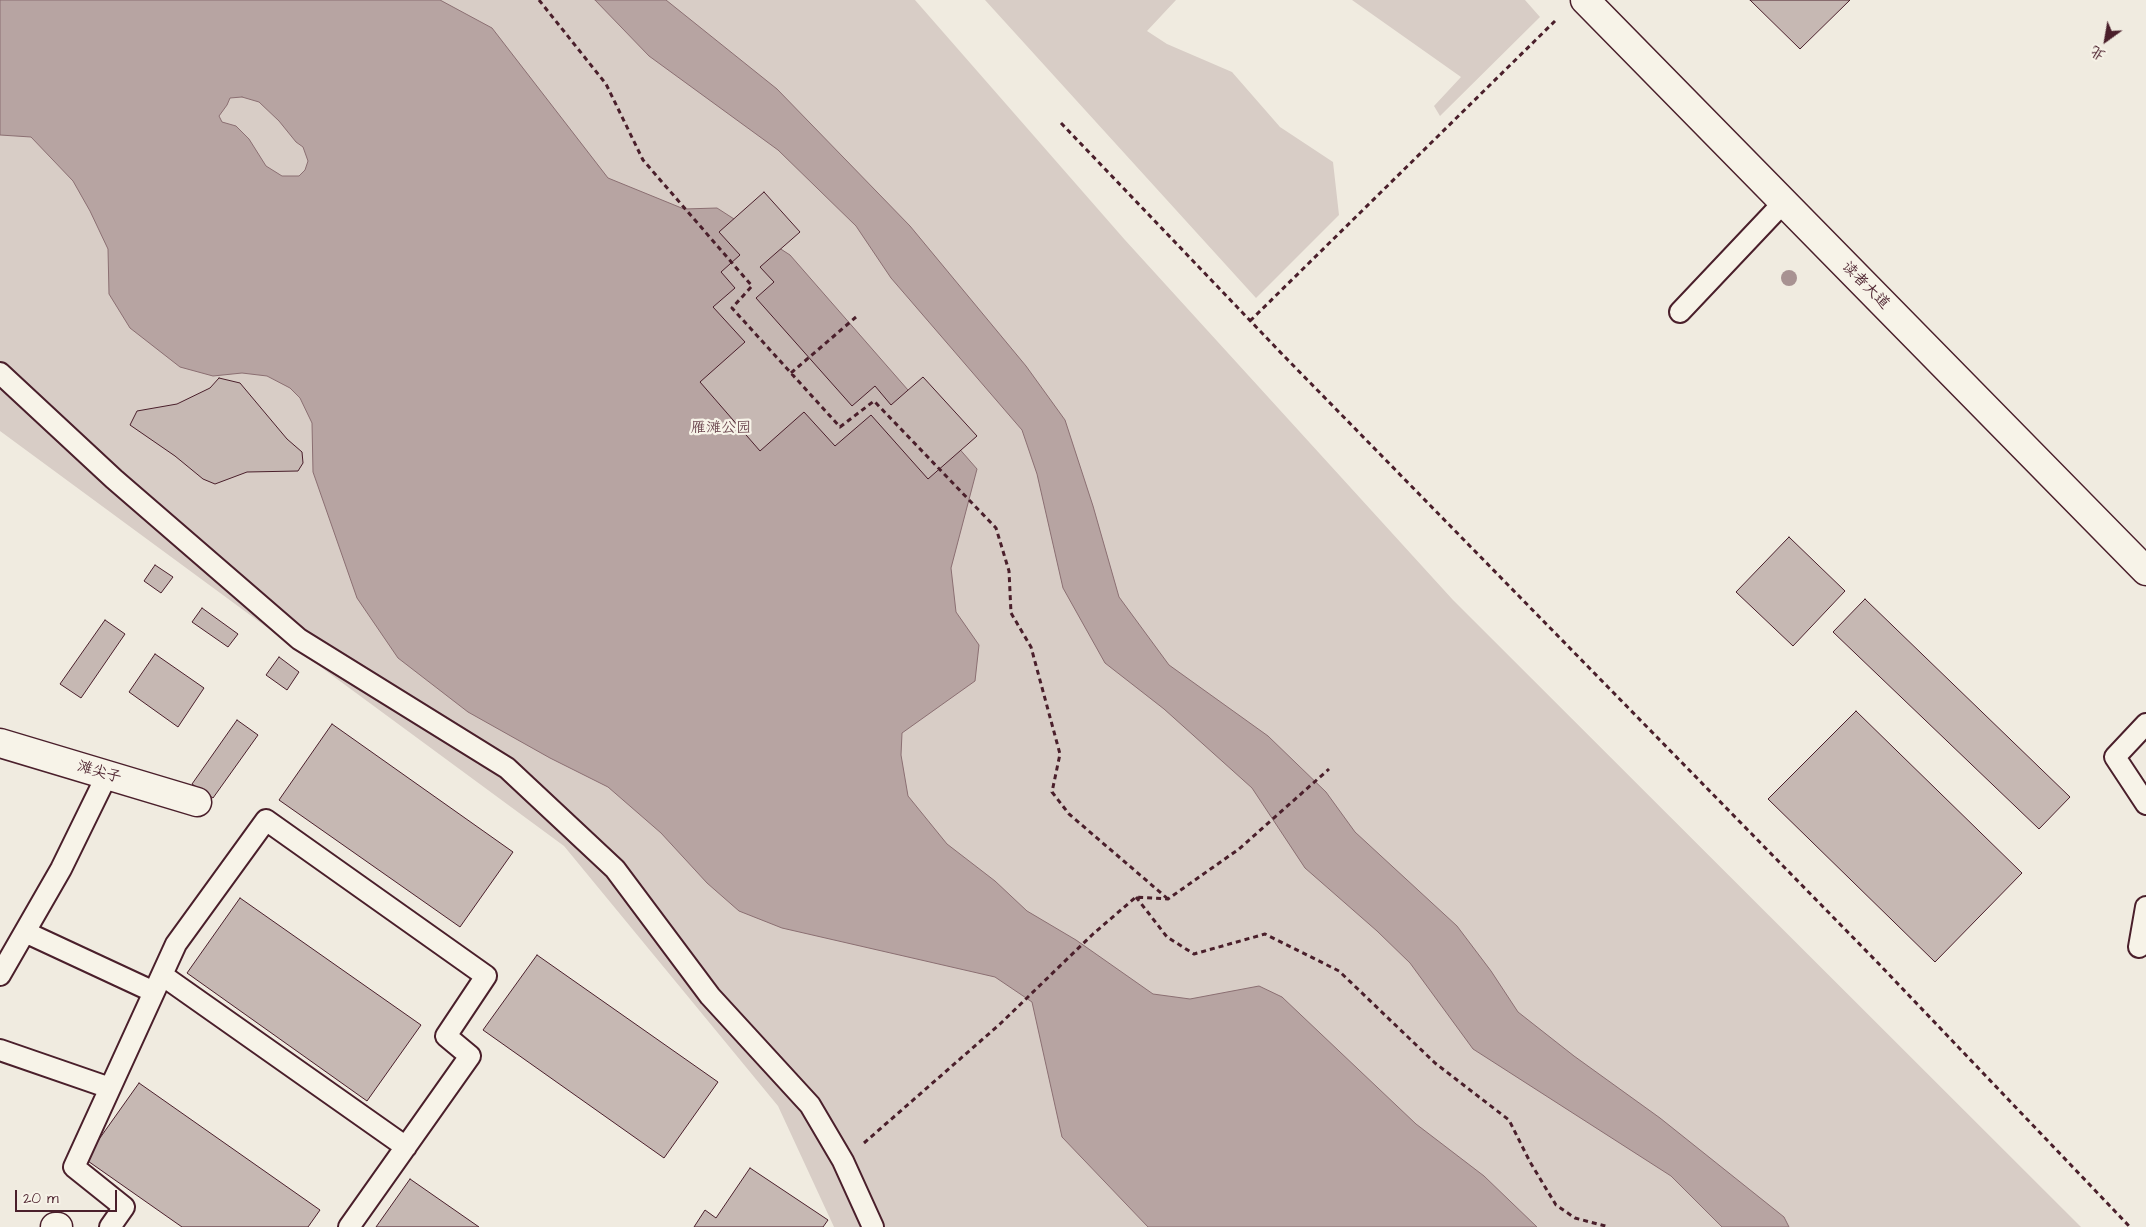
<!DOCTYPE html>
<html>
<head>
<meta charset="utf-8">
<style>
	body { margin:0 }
	#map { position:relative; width:2146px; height:1227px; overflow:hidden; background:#f0ebe0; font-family:"Architects Daughter","LXGW WenKai TC",sans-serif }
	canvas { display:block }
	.north { position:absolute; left:2081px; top:15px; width:50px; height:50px; -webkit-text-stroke:4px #f7f3e8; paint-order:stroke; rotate:212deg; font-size:14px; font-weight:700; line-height:20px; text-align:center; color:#4a1f2b }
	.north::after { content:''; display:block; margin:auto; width:18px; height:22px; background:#4a1f2b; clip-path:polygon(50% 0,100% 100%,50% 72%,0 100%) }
	.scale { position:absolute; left:15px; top:1190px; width:102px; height:22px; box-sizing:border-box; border:2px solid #4a1f2b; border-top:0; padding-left:6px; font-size:15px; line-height:18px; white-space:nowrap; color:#4a1f2b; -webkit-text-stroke:4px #f7f3e8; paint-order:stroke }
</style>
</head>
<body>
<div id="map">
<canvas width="2146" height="1227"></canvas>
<div class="north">北</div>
<div class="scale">20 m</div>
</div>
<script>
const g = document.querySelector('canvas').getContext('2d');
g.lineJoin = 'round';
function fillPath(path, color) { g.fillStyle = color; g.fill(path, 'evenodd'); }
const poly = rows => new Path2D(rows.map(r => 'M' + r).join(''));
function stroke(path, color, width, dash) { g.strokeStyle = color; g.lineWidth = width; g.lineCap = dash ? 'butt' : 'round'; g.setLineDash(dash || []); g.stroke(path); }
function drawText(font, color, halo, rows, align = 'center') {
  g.font = font + ' "Architects Daughter","LXGW WenKai TC",sans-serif'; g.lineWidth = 4.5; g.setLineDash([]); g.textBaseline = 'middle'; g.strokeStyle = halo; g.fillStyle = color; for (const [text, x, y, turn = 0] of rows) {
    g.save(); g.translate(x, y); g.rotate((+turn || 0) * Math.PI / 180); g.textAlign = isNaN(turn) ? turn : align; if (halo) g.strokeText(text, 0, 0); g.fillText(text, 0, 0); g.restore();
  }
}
const green = poly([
	[0,0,915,0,1125,240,1453,600,2081,1227,834,1227,778,1106,564,846,0,431],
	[985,0,1176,0,1147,31,1167,44,1232,72,1280,127,1333,162,1339,215,1256,298],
	[1352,0,1525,0,1540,17,1440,116,1434,106,1461,77]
]);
const water = poly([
	[0,0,440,0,492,28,608,178,684,209,717,208,790,255,977,469,951,568,956,612,979,645,975,681,902,733,901,755,908,796,947,844,995,881,1027,911,1076,940,1153,994,1190,999,1259,986,1282,997,1416,1124,1484,1176,1537,1227,1148,1227,1062,1137,1032,1002,995,977,782,928,739,911,707,883,661,833,608,787,550,758,468,712,398,658,357,598,313,472,312,423,300,398,290,388,267,376,242,373,213,376,180,367,130,328,109,294,108,249,90,211,73,181,31,137,0,135,0,0],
	[242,97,259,102,279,121,296,142,303,147,308,161,305,170,299,176,282,176,266,166,249,139,236,126,222,122,219,116,227,105,230,98,242,97],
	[595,0,666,0,777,89,910,226,1026,366,1065,420,1093,506,1119,597,1169,665,1268,736,1326,792,1355,832,1457,926,1491,971,1518,1012,1574,1056,1660,1118,1784,1217,1789,1227,1722,1227,1671,1176,1473,1049,1410,963,1377,931,1305,868,1252,788,1164,709,1105,663,1063,588,1037,474,1022,430,891,278,856,226,778,150,649,56,595,0]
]);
const building = poly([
	[1750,0,1850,0,1800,49,1750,0],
	[764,192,800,232,760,267,774,282,756,298,852,406,875,386,891,405,923,377,977,436,928,479,871,415,835,446,804,412,760,451,700,382,745,342,713,307,735,288,721,272,740,255,719,232,764,192],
	[219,378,240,383,287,439,302,452,303,463,298,471,247,472,215,484,203,479,175,456,130,425,137,411,177,404,210,388,219,378],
	[1789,537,1845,591,1793,646,1736,592,1789,537],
	[155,565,173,577,161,593,144,581,155,565],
	[1865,599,2070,797,2039,829,1833,632,1865,599],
	[202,608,238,634,228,647,192,622,202,608],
	[105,620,125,634,81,698,60,684,105,620],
	[155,654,204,688,178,727,129,692,155,654],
	[279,657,299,672,287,690,266,675,279,657],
	[1856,711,2022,873,1935,962,1768,799,1856,711],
	[237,720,258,735,213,798,192,784,237,720],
	[332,724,513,852,460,927,279,800,332,724],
	[240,898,421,1025,367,1101,187,973,240,898],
	[537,955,718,1082,664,1158,483,1030,537,955],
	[139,1083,320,1210,308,1227,182,1227,85,1159,139,1083],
	[750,1168,828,1220,823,1227,694,1227,705,1210,716,1218,750,1168],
	[410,1179,479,1227,376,1227,410,1179]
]);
const path = poly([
	[539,0,606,84,643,160,752,286,732,308,840,427,874,401,996,528,1009,571,1011,613,1031,647,1060,754,1052,792,1069,814,1168,899],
	[1061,123,1283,355,1878,963,2130,1227],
	[1250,321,1555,21],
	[791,373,856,317],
	[1136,897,1167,937,1194,954,1265,934,1339,971,1435,1063,1509,1120,1530,1162,1556,1205,1575,1218,1609,1227],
	[864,1143,1000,1024,1093,934,1136,897,1168,899,1239,849,1329,769]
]);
const lane = poly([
	[1680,312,1783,203],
	[0,373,114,479,299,639,507,768,615,869,710,996,810,1105,843,1161,873,1227],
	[2146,724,2115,757,2146,804],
	[25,932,154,992],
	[2139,947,2146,907],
	[0,975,61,869,107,775],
	[162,975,406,1147],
	[0,1050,110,1088],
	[110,1227,124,1207,74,1167,176,944,266,820,486,976,446,1036,470,1056,349,1227]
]);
const street = poly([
	[0,743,197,802],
	[55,1227,58,1227]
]);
const secondary = poly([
	[1585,0,2146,571]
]);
const trees = [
	[1789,278]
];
const streetNames = [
	["读者大道",1865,286,45],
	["滩尖子",99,773,16]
];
const parkNames = [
	["雁滩公园",721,429]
];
fillPath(green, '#d8cdc6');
fillPath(water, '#b7a4a2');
stroke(water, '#8b6f72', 1);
fillPath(building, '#c6b8b3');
stroke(building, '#4a1f2b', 1);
stroke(lane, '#4a1f2b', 24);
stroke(street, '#4a1f2b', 31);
stroke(secondary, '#4a1f2b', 31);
stroke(path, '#4a1f2b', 3, [5, 4]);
stroke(lane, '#f7f3e8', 20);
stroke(street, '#f7f3e8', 28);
stroke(secondary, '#f7f3e8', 28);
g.fillStyle = '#a89292';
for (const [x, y] of trees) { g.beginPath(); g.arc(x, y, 8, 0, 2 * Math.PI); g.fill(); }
drawText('15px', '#4a1f2b', '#f7f3e8', streetNames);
drawText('15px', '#6e4a52', '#f7f3e8', parkNames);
</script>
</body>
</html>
